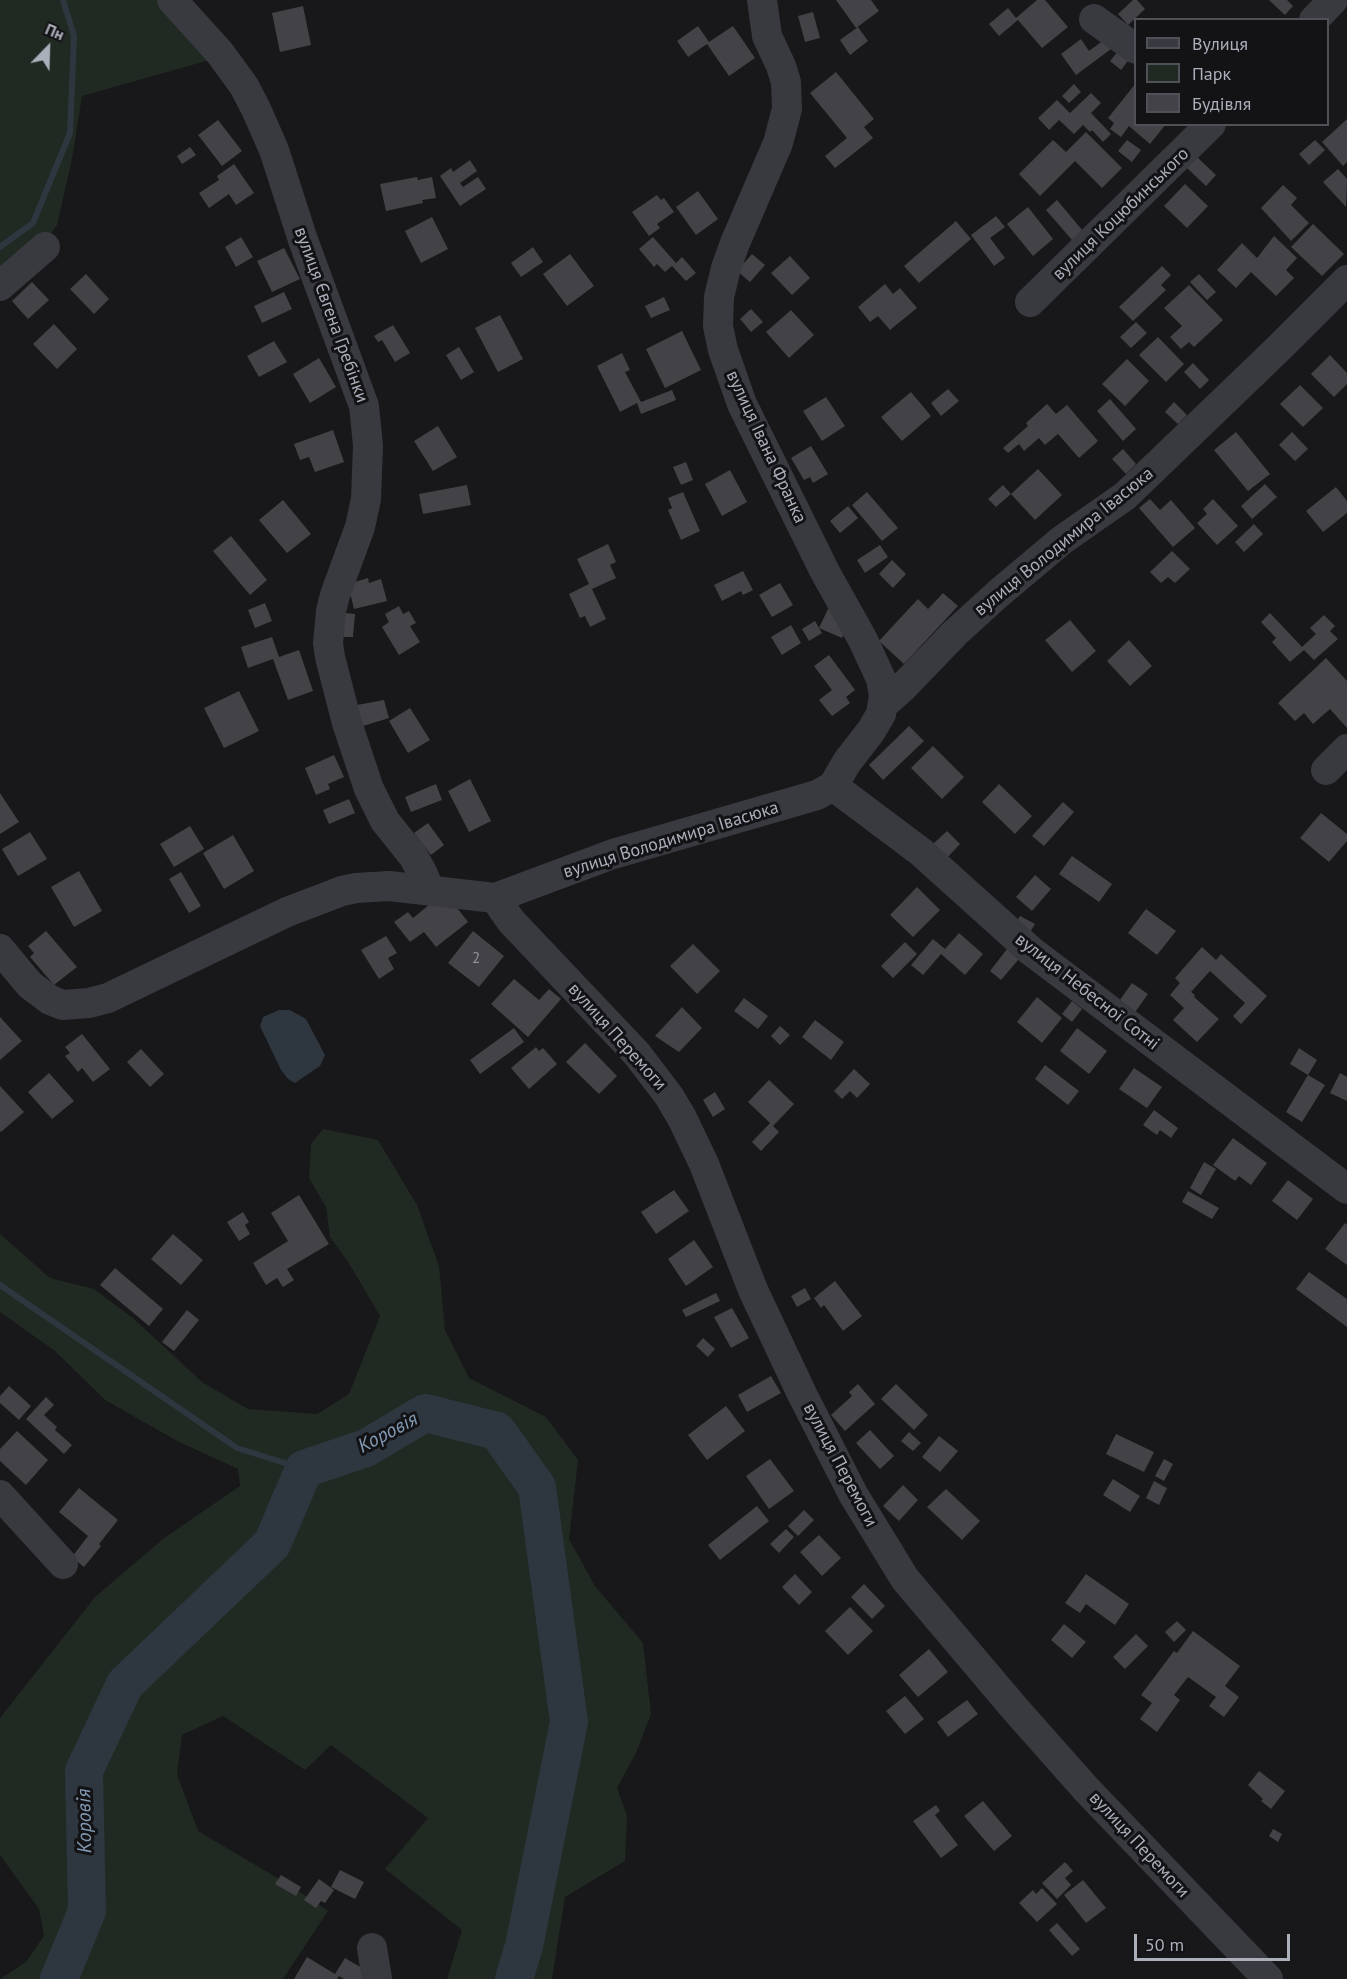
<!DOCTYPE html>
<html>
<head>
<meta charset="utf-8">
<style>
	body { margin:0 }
	#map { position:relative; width:1347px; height:1979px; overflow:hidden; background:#18181a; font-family:"PT Sans",sans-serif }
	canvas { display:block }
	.legend { position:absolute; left:1134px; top:18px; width:195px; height:108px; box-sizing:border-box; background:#131316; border:2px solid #505158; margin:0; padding:8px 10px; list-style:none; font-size:18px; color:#abafba }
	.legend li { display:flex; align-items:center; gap:12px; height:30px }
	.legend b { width:30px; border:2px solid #505158 }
	.north { position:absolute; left:18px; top:18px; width:60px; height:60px; -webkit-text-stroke:4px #131316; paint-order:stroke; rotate:23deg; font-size:16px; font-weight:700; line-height:24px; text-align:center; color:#abafba }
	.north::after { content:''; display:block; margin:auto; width:21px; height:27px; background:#abafba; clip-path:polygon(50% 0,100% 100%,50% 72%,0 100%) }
	.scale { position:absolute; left:1134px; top:1934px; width:156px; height:27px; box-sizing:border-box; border:3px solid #abafba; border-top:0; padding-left:8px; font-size:18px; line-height:21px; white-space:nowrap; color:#abafba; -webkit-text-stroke:4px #131316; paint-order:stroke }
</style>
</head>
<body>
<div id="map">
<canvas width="1347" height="1979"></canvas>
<ul class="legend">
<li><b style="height:8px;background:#393a3f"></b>Вулиця</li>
<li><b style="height:16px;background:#202922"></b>Парк</li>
<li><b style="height:16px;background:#434347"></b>Будівля</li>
</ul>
<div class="north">Пн</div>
<div class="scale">50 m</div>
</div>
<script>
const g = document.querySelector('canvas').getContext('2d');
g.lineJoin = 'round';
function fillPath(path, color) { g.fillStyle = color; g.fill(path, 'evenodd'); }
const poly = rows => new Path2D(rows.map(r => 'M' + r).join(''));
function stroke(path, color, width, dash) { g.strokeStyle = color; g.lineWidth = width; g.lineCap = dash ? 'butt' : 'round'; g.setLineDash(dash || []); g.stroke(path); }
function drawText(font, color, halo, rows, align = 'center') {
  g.font = font + ' "PT Sans",sans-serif'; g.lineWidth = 6; g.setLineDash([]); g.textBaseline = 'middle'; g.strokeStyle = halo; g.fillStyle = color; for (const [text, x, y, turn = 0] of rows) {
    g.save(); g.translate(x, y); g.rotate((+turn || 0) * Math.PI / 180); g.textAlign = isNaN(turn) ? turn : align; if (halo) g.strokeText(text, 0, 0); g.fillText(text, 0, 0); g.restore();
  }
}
const green = poly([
	[0,0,192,0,231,54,82,96,72,159,57,225,14,285,0,295],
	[323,1129,378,1140,417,1205,439,1266,445,1330,469,1378,546,1417,578,1460,569,1539,595,1586,643,1643,651,1714,636,1753,617,1788,627,1816,625,1861,565,1897,552,1979,447,1979,462,1930,385,1869,428,1818,331,1745,305,1770,223,1716,182,1735,177,1774,198,1831,291,1886,328,1911,283,1979,0,1979,26,1962,44,1936,39,1909,0,1855,0,1718,95,1597,164,1538,240,1486,238,1469,179,1442,105,1400,55,1351,0,1312,0,1234,50,1278,94,1289,133,1318,202,1382,248,1409,317,1414,349,1394,380,1316,350,1265,330,1237,326,1207,309,1178,311,1144]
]);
const water = poly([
	[279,1010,290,1010,306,1019,325,1055,320,1066,295,1083,288,1079,281,1070,260,1026,263,1017]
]);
const stream = poly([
	[0,247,33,223,70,133,74,36,63,0],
	[0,1285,237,1448,304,1469]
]);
const river = poly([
	[59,1979,87,1911,84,1771,125,1684,272,1544,304,1469,366,1448,425,1413,497,1431,537,1487,569,1722,524,1946,514,1979]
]);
const building = poly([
	[836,0,871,0,879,11,856,28],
	[1037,0,1045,0,1068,27,1042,48,1018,20,999,36,989,24,1008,8,1016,18],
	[1133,0,1137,0,1145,9,1128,25,1118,14],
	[1269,0,1287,0,1293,6,1285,15],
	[303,6,311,45,280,52,272,13],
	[813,12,820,38,805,42,798,16],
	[698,26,709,42,733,26,755,58,729,76,707,44,688,57,677,41],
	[858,27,868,41,850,55,840,40],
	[1081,39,1089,51,1104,40,1111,49,1076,75,1061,54],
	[1121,48,1131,57,1121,70,1110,61],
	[836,72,874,119,864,127,873,138,835,168,825,156,847,138,810,93],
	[1136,83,1136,124,1166,124,1150,144,1129,126,1121,137,1110,129,1114,123,1108,118],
	[1074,84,1081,92,1069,103,1062,96],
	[1091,93,1101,103,1091,113,1111,134,1103,142,1092,130,1090,132,1083,125,1074,134,1059,120,1049,130,1038,118,1057,100,1070,113],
	[1347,119,1347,162,1343,166,1322,142],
	[218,120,242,151,222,166,198,135],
	[1086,132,1122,168,1102,188,1075,161,1040,196,1019,174,1053,140,1066,152],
	[1127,140,1141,150,1132,162,1118,151],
	[1315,140,1325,150,1309,165,1299,154],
	[190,147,196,155,182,164,177,156],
	[1197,157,1216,175,1206,186,1187,168],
	[470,160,477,171,460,183,463,187,478,177,486,189,460,206,440,176,451,168,453,172],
	[234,164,254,193,236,205,229,194,209,208,199,193,219,180,217,176],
	[1338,169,1347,179,1346,207,1323,182],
	[417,177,418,180,432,177,436,198,422,200,423,203,386,211,380,184],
	[1185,184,1208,206,1187,228,1164,206],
	[1283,185,1297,198,1291,205,1309,223,1291,241,1261,208],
	[698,191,718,219,696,235,676,207],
	[657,195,661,200,664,198,674,212,657,224,660,228,649,236,632,212],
	[1057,200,1083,231,1072,240,1046,210],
	[1028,207,1053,239,1033,256,1007,224],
	[996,216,1005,227,990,238,1005,258,994,266,971,235],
	[432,217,448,249,421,263,405,231],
	[956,221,971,239,919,283,904,266],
	[1313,224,1344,254,1322,276,1291,247],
	[1274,236,1297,258,1286,270,1294,278,1276,296,1251,272,1236,288,1217,270,1242,243,1257,258],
	[241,237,253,257,236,267,225,247],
	[653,237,676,263,682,257,696,273,686,281,672,266,665,272,657,264,654,267,639,249],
	[533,247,543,262,521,277,511,263],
	[284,248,300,279,272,292,257,261],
	[570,254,594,286,567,306,543,274],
	[752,254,765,265,750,282,737,271],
	[790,256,810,278,792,295,771,273],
	[1162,266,1171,275,1161,285,1166,290,1133,321,1119,307],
	[86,274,109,299,94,314,70,289],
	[1199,274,1216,292,1207,300,1190,282],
	[32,282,49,300,28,319,12,301],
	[885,284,893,294,900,288,917,308,890,330,878,316,870,322,858,307],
	[1189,285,1223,320,1194,347,1189,342,1181,349,1170,337,1182,326,1164,308],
	[284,292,292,309,262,323,254,306],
	[664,297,670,310,651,318,645,306],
	[751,309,763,322,751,332,740,319],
	[791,310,814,335,789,358,766,332],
	[500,315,523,359,498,372,475,328],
	[1136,322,1147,333,1131,348,1120,337],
	[54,324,77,349,57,369,33,344],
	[393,325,410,353,395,362,382,340,378,342,374,336],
	[682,331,701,370,665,388,646,349],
	[1158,337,1184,364,1166,382,1139,355],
	[274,341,287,362,259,377,247,356],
	[459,347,474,372,461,380,446,355],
	[622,353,630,370,625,372,641,402,672,390,676,400,641,414,637,403,620,412,597,366],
	[1330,355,1347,373,1347,384,1334,397,1311,374],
	[319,358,336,387,310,403,293,374],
	[1127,359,1149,381,1125,406,1102,384],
	[1193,363,1209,380,1200,389,1184,372],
	[1300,385,1323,408,1303,427,1280,404],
	[948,389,959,401,941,416,931,403],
	[911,392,931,416,902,441,881,417],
	[826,397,845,426,822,441,803,411],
	[1110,399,1136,429,1123,441,1097,411],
	[1174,402,1187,415,1178,424,1165,412],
	[1047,404,1056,414,1067,405,1098,441,1079,458,1058,434,1045,445,1039,438,1024,451,1019,444,1008,453,1003,448,1028,426,1026,423],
	[438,426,457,457,433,471,414,441],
	[333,430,344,462,315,472,309,457,300,460,294,444],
	[1236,432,1270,474,1248,491,1214,450],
	[1292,432,1308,449,1295,461,1279,445],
	[811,446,828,474,813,483,810,477,804,480,791,458],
	[1123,449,1136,464,1126,474,1112,459],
	[686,462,693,480,681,485,673,467],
	[1038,469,1062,495,1035,520,1011,494,996,507,988,499,1003,485,1011,494],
	[730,470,747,502,722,516,705,484],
	[1265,484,1277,497,1252,519,1241,506],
	[467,485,471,505,423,514,419,494],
	[1336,487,1347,501,1347,513,1323,532,1306,511],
	[683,492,700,531,681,540,668,510,672,508,668,498],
	[867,492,898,528,882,541,852,505],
	[1150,499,1160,510,1171,500,1195,528,1173,547,1139,508],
	[1213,499,1238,526,1217,545,1197,523,1207,514,1203,509],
	[283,500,311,534,287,553,259,520],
	[848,506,858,518,840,533,830,521],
	[1254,524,1263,534,1244,552,1235,542],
	[231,536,267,580,250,595,213,551],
	[608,544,616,562,610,565,616,578,592,589,606,619,590,627,585,616,580,618,569,594,589,584,577,559],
	[880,545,888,557,865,573,857,560],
	[1172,551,1190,569,1175,583,1168,577,1161,583,1150,572],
	[892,560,906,574,893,588,879,574],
	[743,571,753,590,743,595,741,591,722,601,714,585],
	[368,578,369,583,381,579,387,601,354,609,348,584],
	[780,583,793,605,772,617,759,595],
	[943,593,958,606,904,664,879,641,918,599,928,609],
	[265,603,272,621,255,628,248,610],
	[399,606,403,614,409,611,416,623,410,626,420,642,399,655,382,627,389,622,385,614],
	[828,609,843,615,848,624,842,638,819,628],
	[345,613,355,614,353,637,343,637],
	[1270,613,1302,647,1316,634,1310,628,1324,615,1335,626,1330,631,1338,639,1314,660,1304,650,1290,662,1272,642,1276,638,1261,622],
	[1070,620,1096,651,1072,672,1045,640],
	[815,621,822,633,809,641,802,629],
	[791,625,801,643,782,655,771,637],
	[272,637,279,657,299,650,313,691,288,700,273,659,248,668,241,647],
	[1129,640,1152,666,1130,686,1107,661],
	[829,655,855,690,846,697,850,703,832,716,819,700,832,690,814,666],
	[1326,658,1347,681,1347,728,1330,709,1313,724,1304,713,1295,721,1278,703],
	[239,691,259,731,224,748,204,708],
	[384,700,389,718,363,726,357,705],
	[410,708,430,740,408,753,389,721],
	[909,726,924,741,883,780,869,765],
	[933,746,964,777,942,799,911,768],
	[334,755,344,777,328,784,330,789,316,795,305,768],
	[470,779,491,821,469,832,448,791],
	[436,784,442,800,411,812,405,797],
	[999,784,1032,816,1015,834,982,802],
	[0,793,19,822,0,834],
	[349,799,355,813,329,824,323,810],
	[1063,802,1074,812,1044,846,1032,836],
	[1321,813,1347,834,1347,841,1329,862,1300,838],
	[428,823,444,845,431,855,414,833],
	[190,826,204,849,174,867,160,844],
	[947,831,960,844,946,859,932,845],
	[30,832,47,859,18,876,2,849],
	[233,835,254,871,224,889,203,853],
	[1072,856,1112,884,1099,902,1059,874],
	[79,871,102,911,74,927,51,887],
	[181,872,201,906,189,913,169,879],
	[1035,875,1051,889,1032,911,1016,897],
	[917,887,940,910,913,937,890,915],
	[435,900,454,904,468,922,436,947,424,932,410,942,394,922,408,912,413,918],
	[1146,909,1176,931,1157,955,1128,933],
	[1020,916,1035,924,1028,935,1014,926],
	[46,931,77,967,54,985,30,957,34,953,28,946],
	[473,931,504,956,479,987,448,963],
	[959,933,983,954,965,975,941,954,923,975,911,965,933,939,945,949],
	[386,936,397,953,388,958,394,969,379,979,361,950],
	[905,942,917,954,893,978,881,966],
	[693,944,720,971,697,994,670,966],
	[1202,947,1216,960,1221,954,1267,996,1241,1024,1233,1016,1245,1003,1210,971,1191,992,1195,995,1194,997,1219,1019,1197,1042,1173,1020,1184,1008,1170,995,1180,983,1175,978],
	[1007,949,1019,959,1001,980,990,971],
	[514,979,539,1000,549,989,561,999,528,1037,491,1004],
	[1132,983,1148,994,1133,1015,1117,1004],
	[1037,997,1062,1018,1042,1043,1017,1022],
	[744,998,768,1016,758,1029,734,1011],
	[1072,1001,1082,1009,1072,1022,1062,1014],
	[682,1007,702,1028,679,1052,655,1036],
	[0,1017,22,1041,0,1060],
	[815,1020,844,1042,831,1060,802,1037],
	[780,1026,790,1035,780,1045,771,1036],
	[514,1028,524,1042,480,1074,470,1060],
	[1077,1028,1107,1051,1089,1074,1060,1051],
	[82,1034,110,1069,93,1082,82,1068,78,1072,65,1056,70,1053,65,1047],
	[585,1043,617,1076,599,1094,566,1062],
	[536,1047,539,1051,543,1048,557,1064,529,1089,511,1068],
	[1299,1048,1317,1060,1308,1075,1325,1085,1302,1122,1286,1112,1308,1075,1290,1064],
	[141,1049,164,1074,150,1087,127,1062],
	[1045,1065,1079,1091,1068,1105,1035,1079],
	[1134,1068,1162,1087,1147,1108,1119,1089],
	[854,1069,870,1084,857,1098,850,1091,842,1099,834,1091],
	[49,1073,74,1101,52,1119,28,1092],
	[1340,1073,1347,1077,1347,1101,1330,1093],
	[769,1080,794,1104,773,1126,779,1132,761,1151,752,1142,770,1123,748,1102],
	[0,1086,24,1112,1,1132,0,1131],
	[715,1092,725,1109,713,1117,703,1100],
	[1154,1110,1178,1128,1171,1138,1160,1130,1157,1135,1143,1125],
	[1233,1138,1267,1163,1251,1185,1239,1176,1235,1181,1213,1165],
	[1204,1162,1216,1169,1201,1195,1190,1188],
	[1288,1180,1313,1199,1297,1220,1272,1201],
	[674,1190,689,1211,656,1234,641,1212],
	[1188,1191,1219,1208,1212,1219,1182,1202],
	[299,1195,329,1244,287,1269,294,1280,283,1287,277,1278,266,1285,253,1263,288,1241,271,1213],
	[243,1212,249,1222,245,1225,250,1234,239,1241,227,1222],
	[1345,1223,1347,1225,1347,1265,1325,1249],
	[173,1234,203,1260,181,1285,151,1259],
	[694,1240,713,1267,686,1286,668,1259],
	[115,1268,163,1309,149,1326,100,1285],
	[1309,1272,1347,1299,1347,1327,1296,1289],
	[835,1281,862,1316,843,1331,824,1305,821,1308,814,1298],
	[805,1288,811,1299,797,1307,791,1296],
	[716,1293,720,1301,686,1317,682,1310],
	[732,1308,749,1338,731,1348,714,1317],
	[187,1310,199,1320,174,1351,162,1342],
	[703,1338,715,1349,708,1357,696,1346],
	[771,1376,781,1393,747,1412,738,1395],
	[858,1384,875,1404,845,1431,831,1415,852,1396,849,1392],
	[896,1384,928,1415,914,1430,881,1399],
	[9,1386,31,1406,19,1420,0,1403,0,1396],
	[46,1397,54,1405,44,1415,57,1427,55,1430,72,1445,64,1454,26,1419],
	[726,1406,745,1431,707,1460,688,1435],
	[870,1430,894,1456,880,1469,856,1443],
	[17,1431,48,1460,26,1485,0,1461,0,1449],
	[909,1432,921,1443,913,1451,901,1441],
	[1116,1434,1154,1452,1144,1472,1106,1454],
	[939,1436,958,1451,940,1472,922,1457],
	[770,1459,794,1491,769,1509,746,1476],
	[1164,1459,1173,1464,1164,1481,1155,1476],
	[1113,1479,1140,1496,1130,1512,1103,1495],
	[1154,1481,1167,1488,1159,1505,1146,1498],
	[903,1485,918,1500,899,1521,883,1506],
	[79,1488,118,1520,99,1544,101,1546,84,1567,72,1557,88,1536,59,1512],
	[946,1489,980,1521,962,1540,927,1507],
	[757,1506,769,1521,720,1560,708,1545],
	[804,1510,814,1520,798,1536,788,1526],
	[786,1529,794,1537,779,1553,770,1544],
	[819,1535,841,1558,822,1576,800,1552],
	[795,1574,812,1592,799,1605,782,1587],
	[1086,1574,1129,1604,1115,1625,1086,1604,1080,1613,1065,1603],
	[864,1584,885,1606,872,1619,851,1597],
	[850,1607,873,1631,848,1655,825,1631],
	[1177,1621,1186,1630,1174,1642,1165,1632],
	[1064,1624,1086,1642,1072,1658,1051,1640],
	[1193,1631,1240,1666,1225,1686,1239,1697,1224,1717,1209,1706,1216,1697,1188,1677,1174,1695,1180,1700,1157,1732,1140,1719,1152,1703,1141,1695,1174,1651,1177,1653],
	[1136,1634,1148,1646,1125,1669,1113,1657],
	[929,1649,948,1672,918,1697,899,1675],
	[905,1696,924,1719,905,1734,886,1711],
	[967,1700,978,1714,948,1737,937,1722],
	[1259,1771,1285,1791,1271,1809,1261,1801,1263,1799,1248,1785],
	[983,1801,1012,1836,994,1851,964,1816],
	[936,1805,940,1811,935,1815,958,1845,941,1858,913,1821],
	[1273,1829,1282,1834,1278,1842,1269,1836],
	[1065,1862,1073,1871,1065,1878,1071,1885,1057,1899,1042,1883],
	[340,1870,364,1882,355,1899,331,1887],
	[281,1875,301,1887,296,1896,275,1884],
	[319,1879,334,1890,325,1903,321,1901,316,1908,304,1900],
	[1083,1880,1106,1908,1086,1923,1064,1895],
	[1042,1888,1057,1904,1037,1922,1019,1903,1033,1890,1036,1894],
	[1057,1923,1080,1949,1072,1956,1049,1930],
	[307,1957,335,1974,345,1958,369,1972,370,1979,344,1979,339,1976,337,1979,294,1979]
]);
const minor = poly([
	[172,0,220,53,244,86,256,109,274,150,303,240,364,406,368,445,366,499,360,527,335,595,331,611,328,643,330,657,347,723,369,789,385,821,413,856,422,872,429,889],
	[1094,19,1136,49],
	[1314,20,1333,0],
	[0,286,45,247],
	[1030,302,1211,124],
	[884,704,902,688,955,633,999,593,1062,540,1125,496,1280,347,1347,280],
	[1326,770,1347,749],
	[833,786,921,852,1031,951,1347,1189],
	[495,898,511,921,637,1054,669,1096,682,1118,704,1164,753,1290,802,1394,853,1494,905,1579,1016,1710,1086,1789,1268,1979],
	[0,949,30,985,50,1000,63,1005,89,1003,108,998,287,912,342,891,356,888,389,886,495,898,613,854,817,795,833,786,847,762,871,731,881,714,884,696,881,679,863,640,825,572,742,404,723,350,718,326,719,297,726,268,735,243,778,143,787,109,786,82,781,66,767,36,762,0],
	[0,1495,63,1564],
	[372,1948,377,1979]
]);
const numberNames = [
	["2",476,959]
];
const streetNames = [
	["вулиця Коцюбинського",1121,214,-44],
	["вулиця Євгена Гребінки",331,315,70],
	["вулиця Івана Франка",766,447,65],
	["вулиця Володимира Івасюка",1064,542,-39],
	["вулиця Володимира Івасюка",671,840,-17],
	["вулиця Небесної Сотні",1087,992,38],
	["вулиця Перемоги",617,1037,48],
	["вулиця Перемоги",840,1465,62],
	["вулиця Перемоги",1139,1845,47]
];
const waterNames = [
	["Коровія",388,1433,-28],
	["Коровія",85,1821,-91]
];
fillPath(green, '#202922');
fillPath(water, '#2e363f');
stroke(stream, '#2e363f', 6);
stroke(river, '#2e363f', 38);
fillPath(building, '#434347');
stroke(minor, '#393a3f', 30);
drawText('15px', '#91949d', null, numberNames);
drawText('18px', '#abafba', '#131316', streetNames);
drawText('italic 20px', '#829ab4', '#131316', waterNames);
</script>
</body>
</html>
